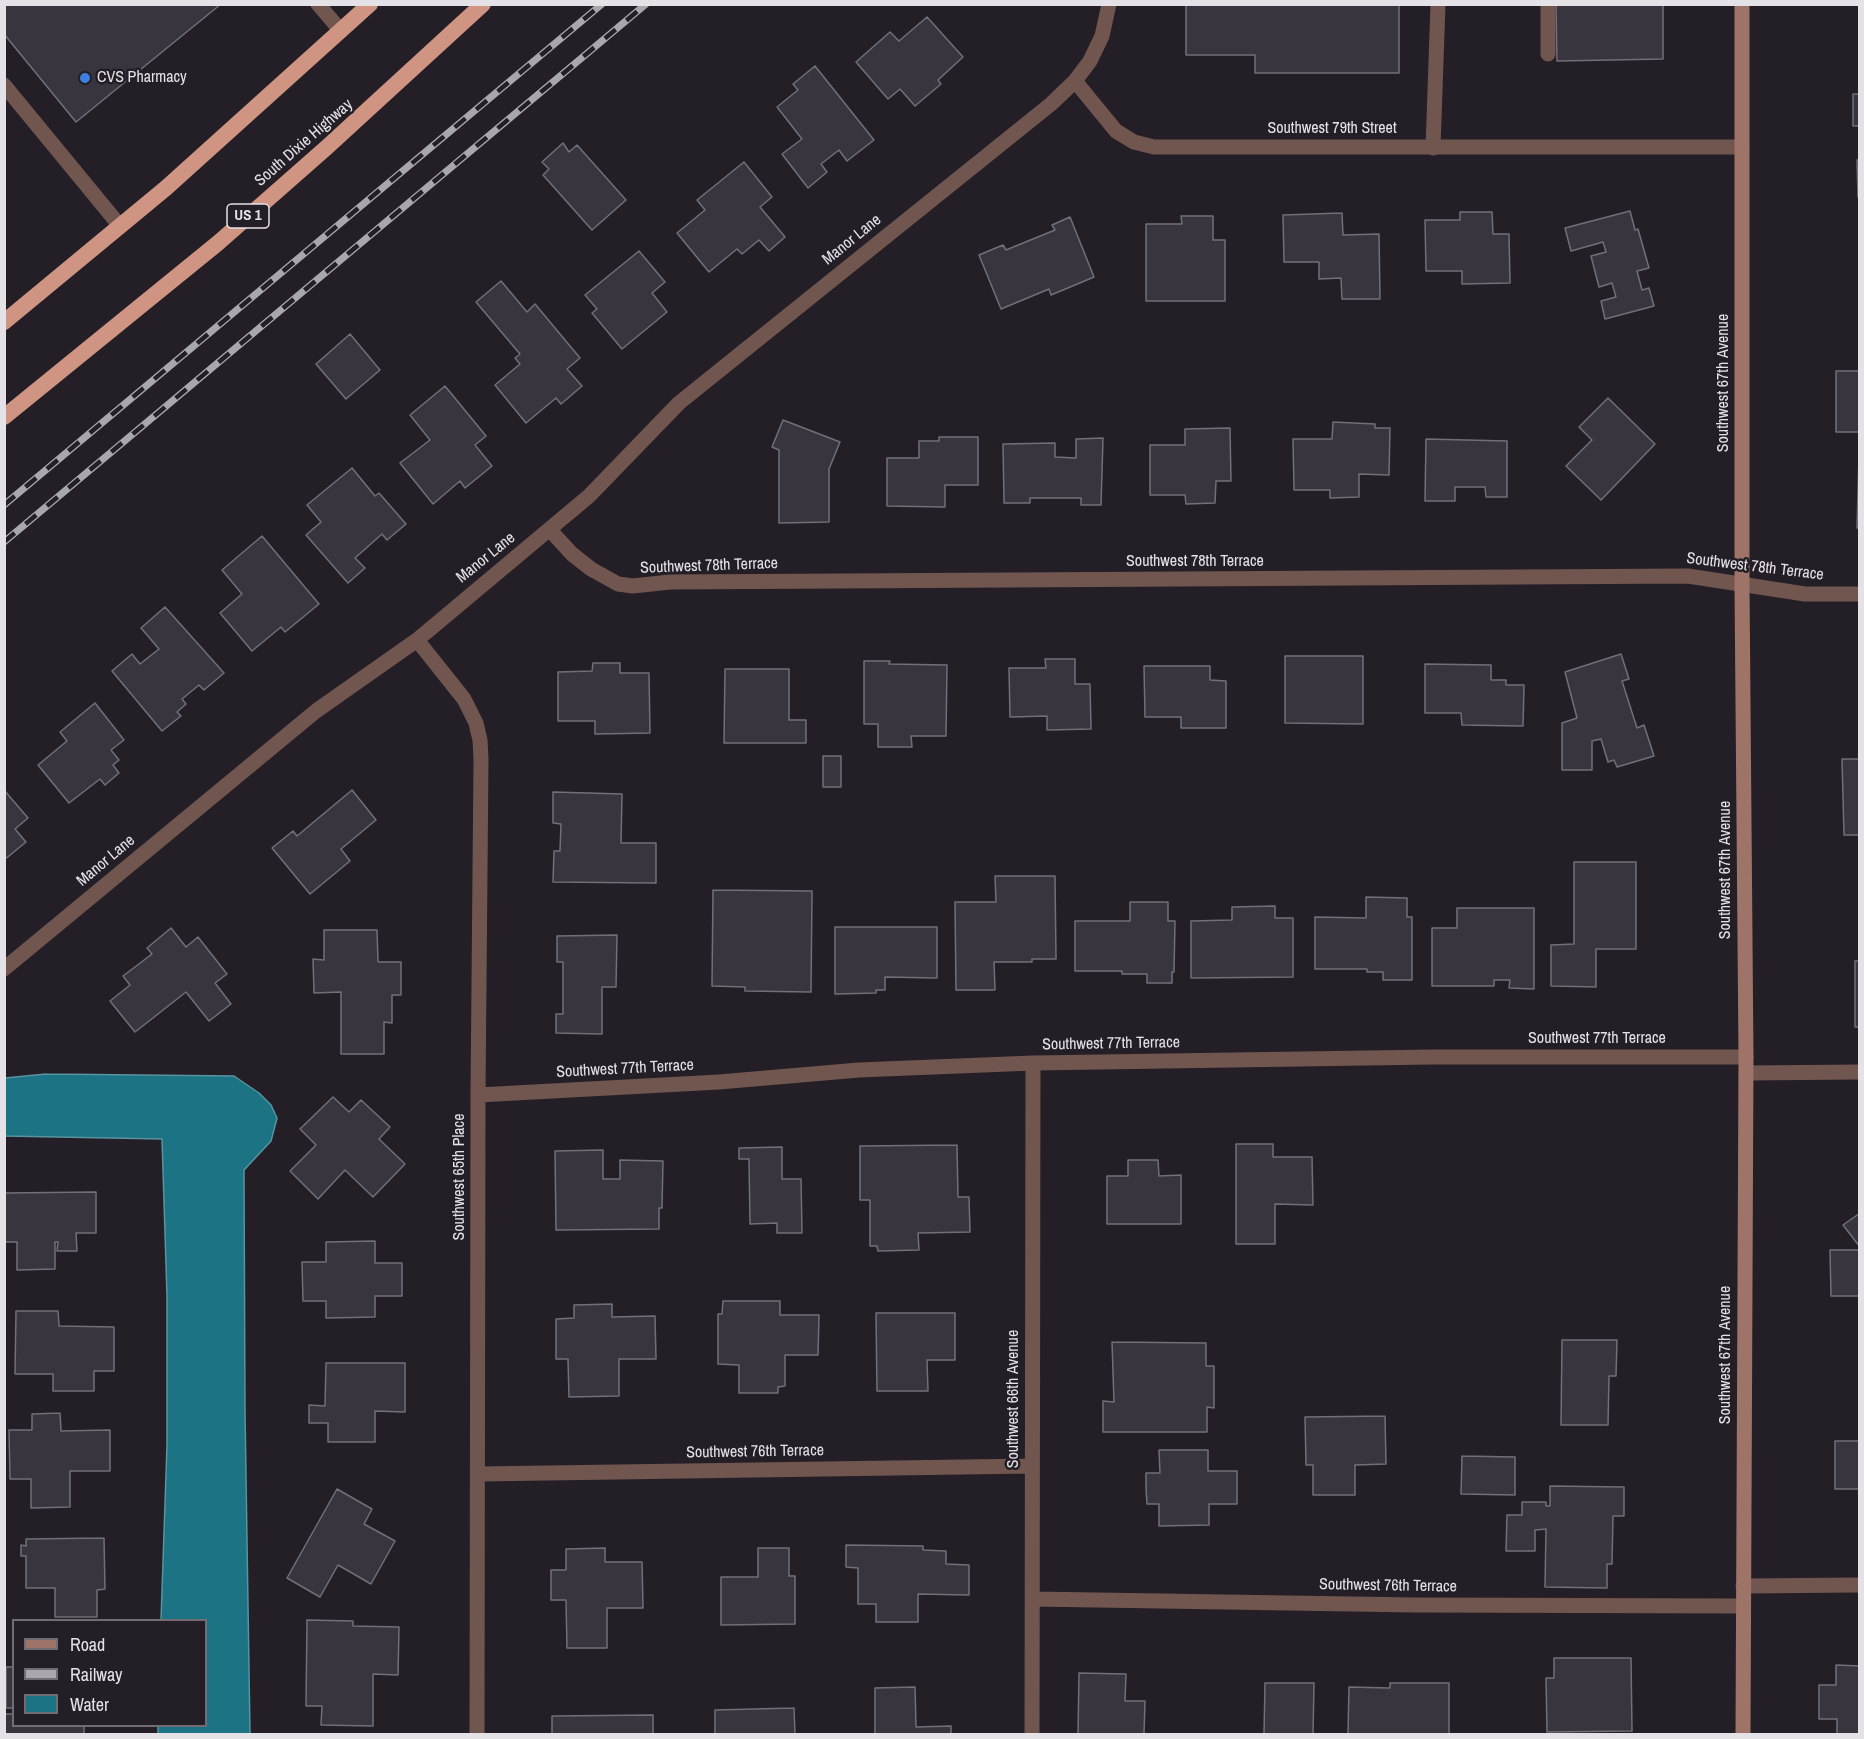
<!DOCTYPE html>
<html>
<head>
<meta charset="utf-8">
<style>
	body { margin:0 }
	#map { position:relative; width:1864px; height:1739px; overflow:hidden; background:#241f27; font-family:"Archivo Narrow",sans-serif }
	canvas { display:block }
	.frame { position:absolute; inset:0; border:6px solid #e5e2e7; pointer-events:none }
	.legend { position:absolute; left:12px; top:1619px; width:195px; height:108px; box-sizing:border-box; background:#241f27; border:2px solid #716d74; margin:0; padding:8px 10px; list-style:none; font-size:18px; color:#e5e2e7 }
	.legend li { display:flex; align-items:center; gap:12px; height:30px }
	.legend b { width:30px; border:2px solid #716d74 }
</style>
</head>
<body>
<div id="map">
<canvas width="1864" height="1739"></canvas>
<div class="frame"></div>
<ul class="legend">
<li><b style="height:8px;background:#9d7467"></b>Road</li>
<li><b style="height:8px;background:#aaa7ac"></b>Railway</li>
<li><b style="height:16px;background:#1b7383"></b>Water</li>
</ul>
</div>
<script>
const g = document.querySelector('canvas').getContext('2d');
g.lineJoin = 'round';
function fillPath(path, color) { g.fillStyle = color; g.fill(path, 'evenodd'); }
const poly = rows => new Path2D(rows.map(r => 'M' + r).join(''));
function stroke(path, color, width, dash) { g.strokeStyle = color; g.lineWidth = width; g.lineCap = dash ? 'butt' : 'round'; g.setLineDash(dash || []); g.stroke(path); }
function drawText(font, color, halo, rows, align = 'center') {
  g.font = font + ' "Archivo Narrow",sans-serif'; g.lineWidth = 5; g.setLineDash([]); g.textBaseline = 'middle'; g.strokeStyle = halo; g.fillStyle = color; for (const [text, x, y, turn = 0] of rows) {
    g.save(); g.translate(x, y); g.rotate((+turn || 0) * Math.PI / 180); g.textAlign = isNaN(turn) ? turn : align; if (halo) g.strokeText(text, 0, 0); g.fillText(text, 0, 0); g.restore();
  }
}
const water = poly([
	[46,1074,234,1076,259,1093,271,1105,277,1118,271,1141,244,1170,245,1411,250,1734,158,1734,158,1726,206,1726,206,1620,161,1620,167,1445,167,1296,162,1139,5,1136,5,1078,46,1074]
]);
const building = poly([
	[4,4,221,4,76,122,4,34,4,4],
	[1186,4,1399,4,1399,73,1255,73,1255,55,1186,55,1186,4],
	[1556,4,1663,4,1663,59,1557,61,1556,4],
	[927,17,963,57,938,80,941,84,915,106,900,89,888,99,856,62,890,32,899,41,927,17],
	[1859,41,1860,126,1853,126,1853,94,1859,94,1859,41],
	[815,66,874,140,847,161,839,150,821,164,827,172,808,188,782,154,802,139,777,107,798,90,793,84,815,66],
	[563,143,569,152,577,145,626,200,592,230,543,175,549,169,542,162,563,143],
	[1857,160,1860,160,1860,197,1858,197,1857,160],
	[744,162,772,197,760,207,785,237,769,251,759,240,742,254,737,249,709,272,677,233,705,210,697,200,744,162],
	[1630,211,1635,230,1638,229,1649,268,1637,271,1642,290,1649,288,1654,306,1605,319,1601,301,1616,297,1612,283,1599,287,1591,256,1606,252,1603,242,1571,251,1565,228,1630,211],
	[1460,212,1492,212,1493,234,1509,234,1510,283,1462,284,1462,271,1426,271,1425,220,1460,220,1460,212],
	[1342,213,1343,235,1379,234,1380,299,1342,299,1341,278,1319,279,1319,262,1284,262,1283,215,1342,213],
	[1181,216,1213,216,1213,240,1225,240,1225,301,1146,301,1146,224,1182,224,1181,216],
	[1070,217,1094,277,1051,295,1049,289,1001,309,979,255,1003,245,1006,250,1055,230,1052,225,1070,217],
	[639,251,665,282,652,293,667,312,622,349,592,313,597,309,585,295,639,251],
	[501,281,527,312,535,304,580,358,567,369,582,386,561,404,556,398,526,423,495,385,520,364,515,358,520,354,476,302,501,281],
	[350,334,380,370,346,399,316,364,350,334],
	[1836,371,1860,371,1860,432,1836,432,1836,371],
	[445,386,486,436,475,445,492,466,465,488,460,481,433,504,400,463,430,440,410,415,445,386],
	[1608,398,1655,444,1601,500,1566,466,1592,440,1579,427,1608,398],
	[783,420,840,442,829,469,829,522,779,523,779,450,772,447,783,420],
	[1333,422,1375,424,1375,428,1390,428,1389,475,1359,474,1359,497,1330,498,1330,490,1294,490,1293,439,1332,439,1333,422],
	[1230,428,1231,481,1216,481,1215,503,1186,504,1185,495,1150,495,1150,445,1185,445,1185,429,1230,428],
	[939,437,978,437,978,485,945,485,945,507,887,506,887,458,919,458,919,441,939,441,939,437],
	[1103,438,1101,505,1081,505,1081,498,1030,498,1030,503,1004,503,1003,444,1055,443,1055,457,1076,458,1076,439,1103,438],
	[1426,439,1507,441,1507,497,1486,497,1485,487,1455,487,1455,501,1425,501,1426,439],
	[1859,456,1860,456,1860,528,1857,528,1859,456],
	[352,468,375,496,379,493,406,524,387,540,382,534,355,558,365,568,348,583,306,535,321,522,307,505,352,468],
	[262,536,319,604,285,632,281,627,252,651,220,613,242,594,222,570,262,536],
	[165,607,224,673,204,690,199,685,182,699,186,704,177,712,181,716,162,731,112,671,132,654,140,664,159,649,141,628,165,607],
	[1621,654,1629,679,1622,681,1637,728,1644,725,1654,756,1617,767,1614,760,1608,762,1601,739,1592,741,1592,770,1562,770,1562,723,1577,718,1565,672,1621,654],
	[1285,656,1363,656,1363,724,1285,723,1285,656],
	[1045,659,1075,659,1075,684,1090,684,1091,729,1047,730,1047,716,1010,717,1009,668,1046,668,1045,659],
	[864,661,890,661,889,664,947,665,946,736,911,736,912,747,878,747,878,724,864,724,864,661],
	[593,663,620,663,620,673,649,673,650,733,595,734,595,721,558,721,558,672,592,671,593,663],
	[1425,664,1491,665,1491,680,1506,680,1506,685,1524,685,1523,726,1462,725,1461,713,1425,713,1425,664],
	[1144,666,1210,666,1210,680,1226,681,1226,728,1181,728,1181,717,1145,717,1144,666],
	[725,669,789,669,789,720,806,720,806,743,724,743,725,669],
	[95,703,124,740,111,750,119,760,113,765,119,773,105,785,100,779,69,803,38,765,67,741,60,732,95,703],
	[823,756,841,756,841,787,823,787,823,756],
	[1842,759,1860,759,1860,835,1844,835,1842,759],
	[4,790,28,818,15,829,26,842,4,860,4,790],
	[352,790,376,820,341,849,350,861,310,894,272,848,293,831,297,836,352,790],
	[553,792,622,794,621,843,656,843,656,883,553,882,554,851,560,851,561,824,553,823,553,792],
	[1574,862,1636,862,1636,949,1596,949,1596,987,1551,986,1551,945,1574,944,1574,862],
	[995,876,1055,876,1056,959,1032,959,1032,962,994,962,995,990,956,990,955,902,996,902,995,876],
	[713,890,812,891,811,992,745,991,745,987,712,986,713,890],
	[1366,897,1407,898,1407,917,1412,917,1412,980,1383,980,1383,972,1367,972,1367,969,1315,969,1315,917,1366,918,1366,897],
	[1130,902,1168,902,1168,921,1175,921,1174,972,1172,972,1172,983,1147,983,1147,974,1122,974,1122,971,1075,971,1075,921,1130,921,1130,902],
	[1275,906,1275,918,1293,918,1293,977,1191,978,1191,921,1232,920,1232,907,1275,906],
	[1457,908,1534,908,1534,989,1509,988,1510,980,1494,980,1494,986,1432,986,1432,928,1457,928,1457,908],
	[835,927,937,927,937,978,885,977,885,990,876,990,876,993,835,994,835,927],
	[171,928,186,947,198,937,227,974,215,983,231,1004,209,1021,186,992,135,1032,110,1001,130,985,123,976,152,954,147,948,171,928],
	[324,930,377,930,378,962,401,962,401,995,392,995,392,1023,384,1022,384,1054,341,1054,341,992,314,993,313,959,324,960,324,930],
	[617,935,616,987,602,987,602,1034,556,1033,556,1014,563,1014,563,962,557,962,557,936,617,935],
	[1855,961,1860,961,1860,1027,1855,1027,1855,961],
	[333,1097,349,1112,361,1100,390,1127,379,1139,405,1164,373,1197,345,1170,318,1199,290,1171,316,1145,300,1129,333,1097],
	[1236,1144,1273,1144,1273,1157,1312,1157,1313,1205,1275,1204,1275,1244,1236,1244,1236,1144],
	[957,1145,958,1197,969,1197,970,1232,918,1233,919,1250,878,1251,877,1246,870,1246,870,1200,860,1200,860,1146,957,1145],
	[782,1147,782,1179,801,1179,802,1233,777,1233,777,1223,750,1224,749,1159,739,1159,739,1148,782,1147],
	[603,1150,603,1179,620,1179,620,1160,663,1161,662,1208,659,1208,659,1229,556,1230,555,1151,603,1150],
	[1128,1160,1158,1160,1159,1176,1181,1175,1181,1224,1107,1224,1107,1176,1128,1176,1128,1160],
	[96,1192,96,1233,76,1233,77,1251,57,1251,58,1242,55,1242,55,1269,17,1270,17,1242,4,1242,4,1193,96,1192],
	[1860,1213,1860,1247,1843,1225,1860,1213],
	[375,1241,375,1263,402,1263,402,1296,375,1296,375,1317,326,1318,326,1301,303,1301,302,1262,326,1262,326,1242,375,1241],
	[1830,1250,1860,1250,1860,1296,1831,1296,1830,1250],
	[723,1301,780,1301,780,1315,819,1315,818,1355,785,1355,785,1386,778,1387,778,1393,739,1393,739,1365,718,1364,718,1314,722,1314,723,1301],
	[612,1304,612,1317,655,1316,656,1359,619,1359,619,1396,569,1397,568,1359,556,1359,556,1319,574,1318,574,1305,612,1304],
	[16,1311,58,1311,59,1326,114,1327,114,1371,94,1371,94,1391,53,1391,53,1374,15,1374,16,1311],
	[876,1313,955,1313,955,1360,927,1360,928,1391,877,1391,876,1313],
	[1562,1340,1617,1340,1616,1376,1609,1376,1608,1425,1561,1425,1562,1340],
	[1112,1342,1206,1343,1206,1366,1214,1366,1214,1408,1207,1407,1207,1432,1103,1432,1103,1401,1114,1402,1112,1342],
	[326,1363,405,1363,405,1412,375,1411,375,1442,328,1442,328,1423,309,1423,309,1405,325,1406,326,1363],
	[60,1413,61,1431,110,1430,110,1471,70,1471,70,1507,31,1508,31,1479,10,1479,9,1430,32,1430,32,1414,60,1413],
	[1385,1416,1386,1464,1355,1465,1355,1495,1313,1495,1313,1465,1306,1465,1305,1417,1385,1416],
	[1835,1441,1860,1441,1860,1489,1835,1489,1835,1441],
	[1159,1450,1208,1450,1208,1471,1237,1471,1237,1504,1209,1504,1209,1525,1159,1526,1159,1504,1147,1504,1146,1488,1146,1473,1160,1473,1159,1450],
	[1462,1456,1515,1457,1515,1495,1461,1494,1462,1456],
	[1550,1486,1624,1487,1624,1516,1613,1516,1612,1564,1607,1564,1607,1588,1545,1587,1546,1529,1535,1530,1535,1551,1506,1551,1507,1515,1522,1515,1522,1502,1546,1502,1546,1506,1550,1506,1550,1486],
	[337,1489,372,1509,364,1524,395,1541,371,1584,338,1565,320,1597,287,1578,337,1489],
	[104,1538,105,1589,97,1590,97,1617,55,1617,55,1588,26,1588,26,1556,21,1556,21,1545,26,1546,26,1539,104,1538],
	[846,1545,923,1546,923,1550,946,1551,946,1564,969,1565,969,1595,918,1594,918,1622,876,1622,876,1604,858,1604,858,1568,846,1567,846,1545],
	[605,1548,605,1562,642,1562,643,1608,607,1608,607,1648,567,1648,566,1600,551,1600,551,1570,566,1570,566,1549,605,1548],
	[758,1548,789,1548,789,1576,795,1576,795,1624,721,1625,721,1577,758,1577,758,1548],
	[307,1620,353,1621,353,1626,399,1627,398,1675,373,1674,373,1726,321,1725,322,1706,306,1706,307,1620],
	[1554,1658,1631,1658,1632,1731,1547,1732,1546,1678,1554,1678,1554,1658],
	[1836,1665,1860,1666,1860,1734,1837,1734,1837,1719,1819,1719,1819,1685,1836,1685,1836,1665],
	[6,1667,14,1667,14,1708,6,1708,6,1667],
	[1079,1673,1126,1674,1125,1701,1145,1701,1144,1734,1078,1734,1079,1673],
	[1265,1683,1314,1683,1313,1734,1264,1734,1265,1683],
	[1390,1683,1449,1683,1449,1734,1348,1734,1349,1687,1390,1688,1390,1683],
	[915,1687,916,1727,951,1726,951,1734,875,1734,875,1688,915,1687],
	[794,1708,795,1734,715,1734,715,1710,794,1708],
	[4,1714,14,1714,14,1726,84,1726,84,1734,4,1734,4,1714],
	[653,1715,653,1734,552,1734,552,1716,653,1715]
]);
const service = poly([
	[318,4,341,31],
	[1548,4,1548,54],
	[4,85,120,226],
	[1433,148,1438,4]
]);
const minor = poly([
	[1075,81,1116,131,1134,142,1154,147,1742,147],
	[550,530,572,554,591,569,618,584,633,586,670,582,1688,576,1805,594,1860,594],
	[417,640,464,699,476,723,480,740,481,759,478,1095,477,1734],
	[4,969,316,711,417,640,589,496,679,403,1051,104,1075,81,1090,61,1102,36,1109,4],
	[1746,1073,1860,1072],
	[478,1095,719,1082,859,1070,1033,1063,1433,1057,1746,1057],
	[478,1474,1032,1466],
	[1743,1586,1860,1585],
	[1033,1599,1416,1605,1743,1606],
	[1032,1734,1033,1063]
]);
const secondary = poly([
	[1742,4,1742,585,1746,1057,1743,1734]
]);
const trunk = poly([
	[4,322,166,188,370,4],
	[4,417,218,243,326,148,483,4]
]);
const rail = poly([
	[4,505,602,4],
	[4,542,646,4]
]);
const markers = [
	[85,78,6,"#3f7fe0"]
];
const shields = [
	[248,216,42]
];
const shieldNames = [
	["US 1",248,216]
];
const poiNames = [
	["CVS Pharmacy",97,78]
];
const streetNames = [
	["Southwest 79th Street",1332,129],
	["South Dixie Highway",304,143,-41],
	["Manor Lane",852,240,-39],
	["Southwest 67th Avenue",1724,383,-90],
	["Manor Lane",486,558,-39],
	["Southwest 78th Terrace",1195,562],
	["Southwest 78th Terrace",709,566,-2],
	["Southwest 78th Terrace",1755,567,7],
	["Manor Lane",106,861,-40],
	["Southwest 67th Avenue",1726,870,-90],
	["Southwest 77th Terrace",1597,1039],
	["Southwest 77th Terrace",1111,1044,-1],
	["Southwest 77th Terrace",625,1069,-3],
	["Southwest 65th Place",460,1177,-90],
	["Southwest 67th Avenue",1726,1355,-90],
	["Southwest 66th Avenue",1014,1399,-90],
	["Southwest 76th Terrace",755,1452,-1],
	["Southwest 76th Terrace",1388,1586,1]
];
fillPath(water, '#1b7383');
stroke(water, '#5894a1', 1.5);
fillPath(building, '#38353e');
stroke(building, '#736f79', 1.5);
stroke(service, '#70564e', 15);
stroke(minor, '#70564e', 15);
stroke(secondary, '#9d7467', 15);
stroke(trunk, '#d09582', 16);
stroke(rail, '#aaa7ac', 7);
stroke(rail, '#241f27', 4.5, [14]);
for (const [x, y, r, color] of markers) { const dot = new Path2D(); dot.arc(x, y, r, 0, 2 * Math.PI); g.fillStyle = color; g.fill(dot); stroke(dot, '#241f27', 2); }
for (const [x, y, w] of shields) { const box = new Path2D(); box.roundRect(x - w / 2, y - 12, w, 24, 4.5); g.fillStyle = '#241f27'; g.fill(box); stroke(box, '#e5e2e7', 1.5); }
drawText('bold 15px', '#e5e2e7', null, shieldNames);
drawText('16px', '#e5e2e7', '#241f27', poiNames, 'left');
drawText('16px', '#e5e2e7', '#241f27', streetNames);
</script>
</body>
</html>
